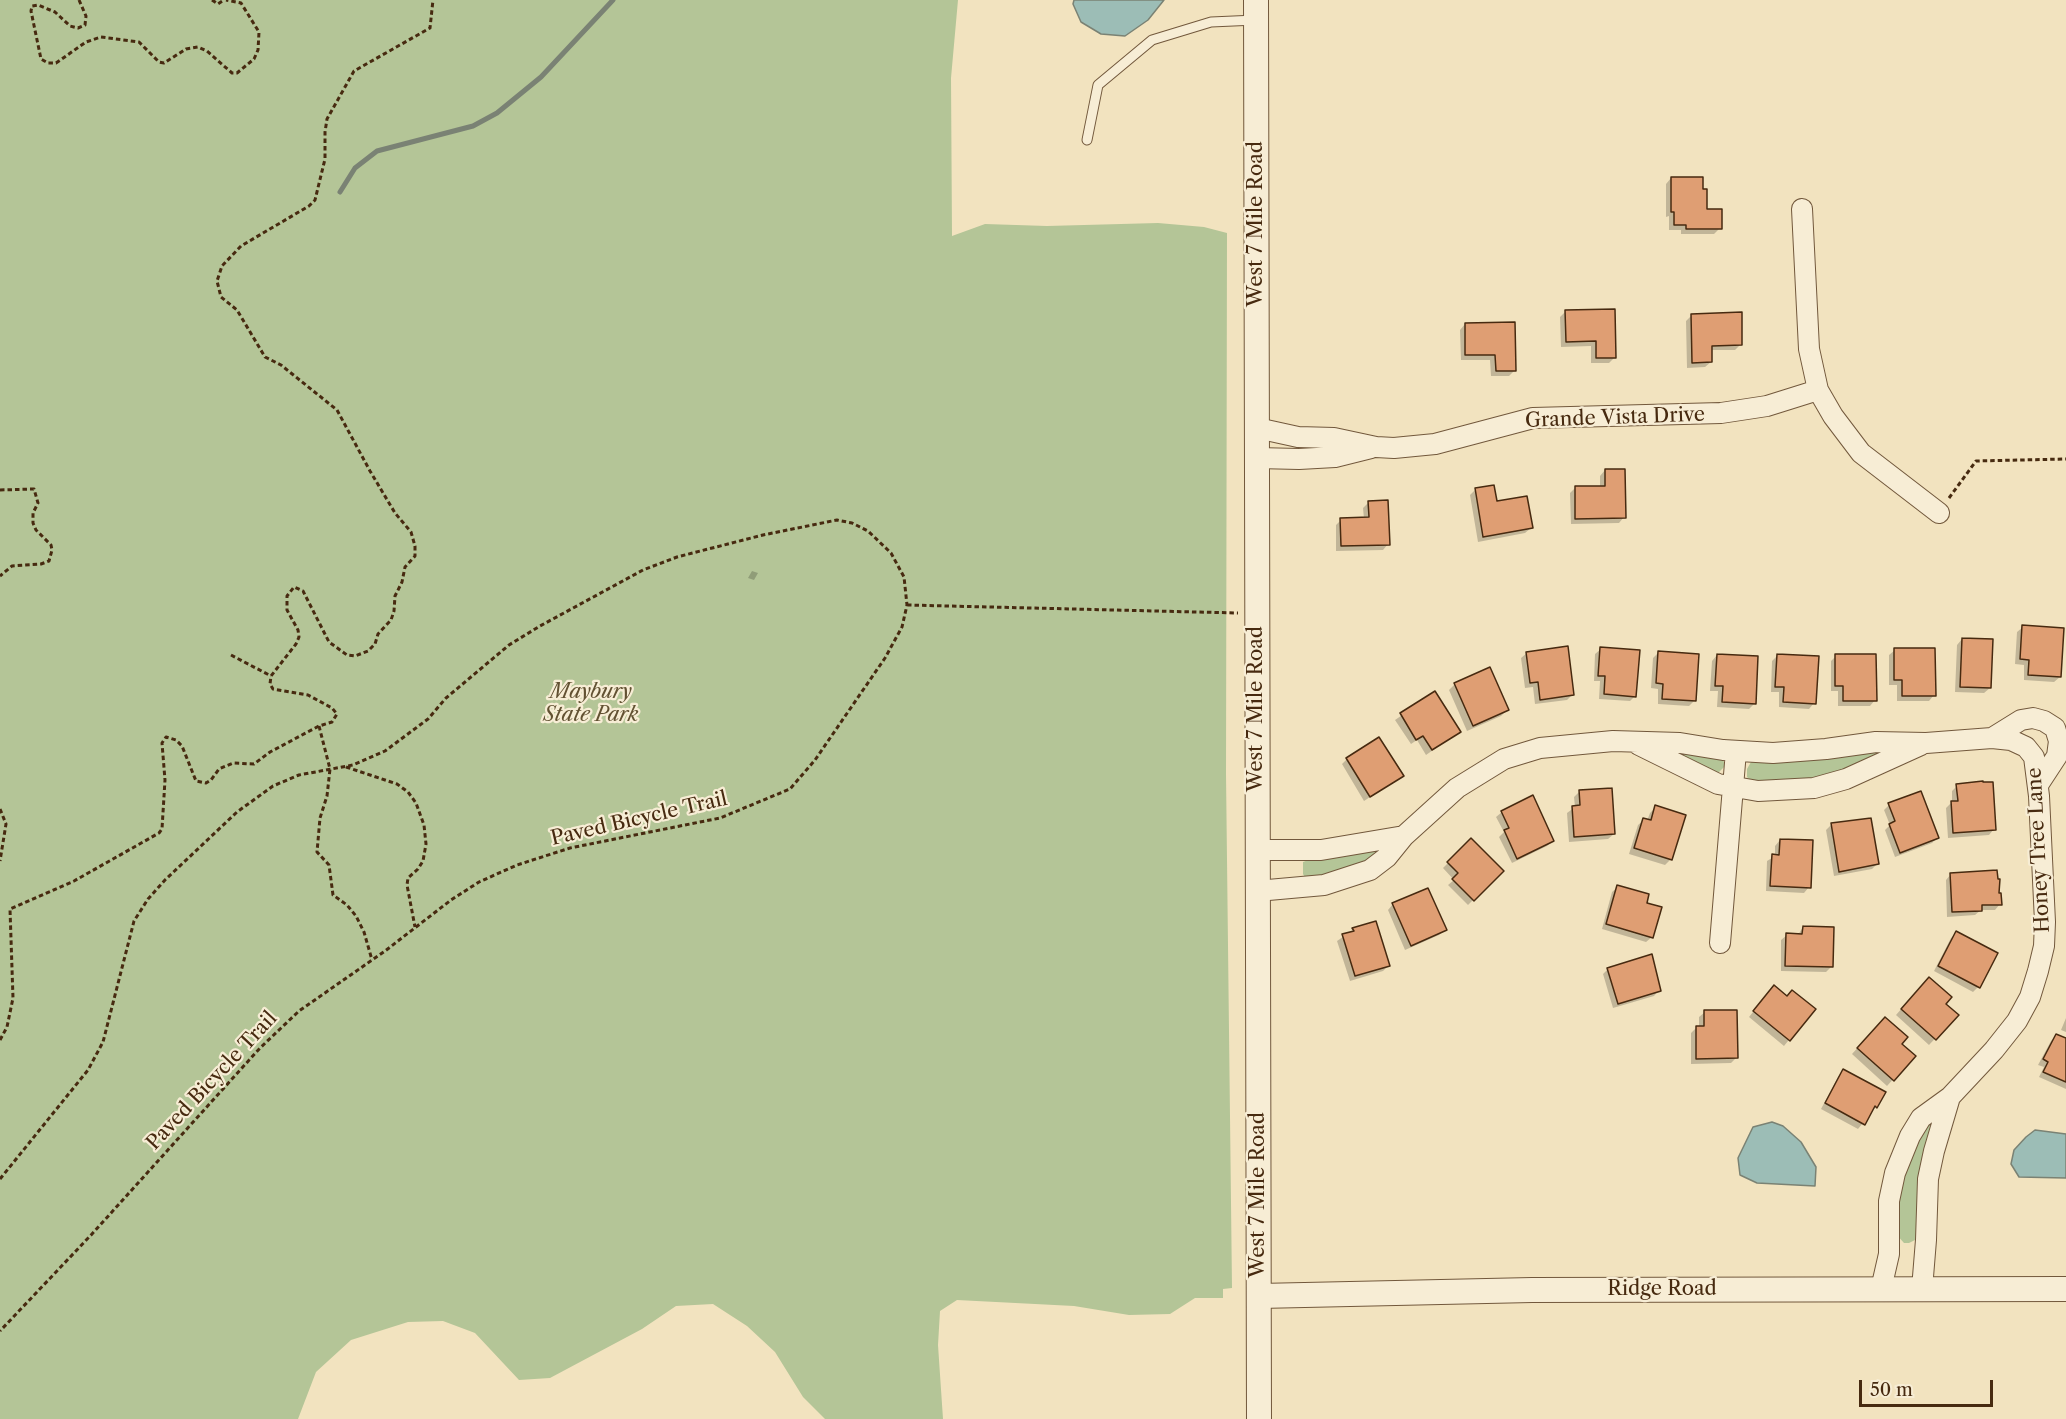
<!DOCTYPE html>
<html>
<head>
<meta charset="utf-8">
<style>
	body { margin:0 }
	#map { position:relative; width:2066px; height:1419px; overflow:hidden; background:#f2e3bf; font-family:"Libre Caslon Text",serif }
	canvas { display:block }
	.scale { position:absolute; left:1859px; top:1380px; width:134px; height:27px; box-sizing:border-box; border:3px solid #472a10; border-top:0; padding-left:8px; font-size:18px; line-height:21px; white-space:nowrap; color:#472a10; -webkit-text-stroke:4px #f7edd5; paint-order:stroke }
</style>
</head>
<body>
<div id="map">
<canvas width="2066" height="1419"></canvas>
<div class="scale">50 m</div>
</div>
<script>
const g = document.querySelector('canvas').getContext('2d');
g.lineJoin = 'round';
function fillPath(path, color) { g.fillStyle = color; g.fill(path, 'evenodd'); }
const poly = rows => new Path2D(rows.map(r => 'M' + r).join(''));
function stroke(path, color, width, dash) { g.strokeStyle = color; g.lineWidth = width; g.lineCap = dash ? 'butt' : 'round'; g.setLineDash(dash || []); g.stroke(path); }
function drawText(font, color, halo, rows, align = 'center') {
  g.font = font + ' "Libre Caslon Text",serif'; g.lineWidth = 4.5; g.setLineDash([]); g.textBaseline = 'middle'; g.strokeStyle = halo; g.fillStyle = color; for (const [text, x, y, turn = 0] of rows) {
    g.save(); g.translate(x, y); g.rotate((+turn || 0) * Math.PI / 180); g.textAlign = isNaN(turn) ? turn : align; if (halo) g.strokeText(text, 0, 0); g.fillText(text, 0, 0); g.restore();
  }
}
const green = poly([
	[0,0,958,0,951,78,952,236,985,224,1047,226,1158,223,1204,227,1227,233,1226,774,1232,1288,1223,1289,1223,1298,1195,1298,1170,1314,1129,1315,1074,1306,957,1300,940,1311,938,1345,943,1419,825,1419,803,1397,775,1352,747,1326,713,1304,676,1306,642,1329,550,1378,519,1380,475,1333,443,1321,408,1322,351,1340,316,1372,298,1419,0,1419],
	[1682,751,1723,759,1725,766,1719,772,1714,772,1678,756,1678,753],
	[1875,751,1877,757,1864,763,1805,782,1752,782,1747,777,1747,769,1751,762,1758,759],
	[1377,849,1381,854,1346,871,1306,879,1303,874,1303,862,1311,859,1343,856],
	[1933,1120,1922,1158,1917,1239,1909,1243,1904,1243,1896,1234,1896,1200,1903,1166,1919,1131]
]);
const water = poly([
	[1074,0,1164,0,1148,20,1125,36,1101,34,1081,22,1073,4,1074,0],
	[1772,1122,1783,1126,1801,1142,1816,1167,1815,1186,1757,1183,1740,1175,1738,1158,1753,1127,1772,1122],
	[2035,1130,2066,1134,2066,1178,2019,1177,2011,1164,2014,1150,2026,1137,2035,1130]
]);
const shadow = poly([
	[1671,178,1705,210,1720,228,1714,234,1681,234,1681,230,1669,230,1669,216,1666,217,1666,184],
	[1566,311,1615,357,1609,363,1591,363,1591,346,1561,347,1560,317],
	[1692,315,1741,344,1735,350,1711,350,1711,362,1705,367,1687,368,1686,321],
	[1465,324,1515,370,1509,376,1491,376,1490,360,1461,360,1460,330],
	[1605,470,1624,517,1619,523,1571,524,1570,493,1575,488,1600,487,1600,476],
	[1475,490,1531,528,1525,533,1478,542,1470,495],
	[1369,502,1388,544,1383,550,1336,551,1336,525,1341,520,1364,519,1363,508],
	[752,571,758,573,754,580,748,578],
	[2023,627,2060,677,2054,682,2024,680,2024,665,2015,664,2017,632],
	[1962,639,1990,688,1984,693,1955,692,1957,645],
	[1601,649,1635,696,1630,701,1599,699,1600,681,1594,681,1595,654],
	[1895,650,1934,695,1929,701,1897,701,1897,685,1889,685,1889,655],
	[1527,653,1573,694,1567,700,1535,704,1533,687,1525,688,1521,658],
	[1658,653,1695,700,1689,706,1658,704,1658,689,1651,688,1653,658],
	[1717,655,1755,703,1749,709,1717,707,1718,691,1710,691,1712,661],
	[1778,655,1814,703,1809,709,1779,707,1779,692,1771,692,1772,661],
	[1836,656,1875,700,1870,706,1838,706,1838,691,1831,691,1831,661],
	[1455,684,1507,710,1501,716,1467,731,1449,690],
	[1434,693,1459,732,1426,755,1417,740,1411,744,1395,720],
	[1347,759,1402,776,1364,801,1342,764],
	[1957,786,1994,829,1989,835,1948,838,1946,808,1952,802,1952,791],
	[1579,792,1614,834,1608,839,1569,842,1567,813,1575,807,1574,797],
	[1889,805,1937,838,1932,843,1895,857,1885,830,1890,825,1884,810],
	[1656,807,1671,859,1665,865,1629,854,1638,825,1644,820,1647,821,1650,813],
	[1502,812,1553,841,1547,846,1512,863,1499,837,1504,832,1496,817],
	[1831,825,1877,864,1872,869,1834,876,1826,830],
	[1471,840,1502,871,1468,905,1448,885,1454,880,1443,868],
	[1780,840,1809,887,1804,893,1766,891,1767,861,1775,856,1775,846],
	[1951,874,1997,894,2000,904,1995,910,1981,910,1975,915,1947,917,1946,880],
	[1618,887,1652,937,1646,942,1602,929,1612,892],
	[1393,904,1445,930,1439,935,1405,950,1388,910],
	[1375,923,1389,965,1383,971,1350,981,1337,941,1353,930],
	[1803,927,1831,967,1826,972,1781,971,1781,940,1787,935,1798,935],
	[1957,933,1978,987,1973,992,1934,971,1951,938],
	[1608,969,1659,990,1654,996,1613,1008,1603,974],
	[1923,984,1957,1015,1929,1045,1896,1015],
	[1769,992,1787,997,1814,1009,1784,1046,1749,1017],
	[1705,1012,1736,1058,1731,1063,1691,1064,1691,1033,1697,1027,1699,1027,1699,1017],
	[2066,1018,2066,1032,2061,1030],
	[1879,1024,1914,1056,1887,1086,1852,1054],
	[2056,1035,2066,1040,2066,1089,2039,1077,2044,1067,2038,1065,2051,1041],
	[1844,1071,1876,1107,1858,1129,1821,1109,1838,1077]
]);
const stream = poly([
	[340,192,355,168,377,151,473,126,497,113,541,77,613,0]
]);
const building = poly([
	[1671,177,1703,177,1703,189,1707,189,1707,209,1722,209,1722,229,1686,229,1686,225,1674,225,1674,212,1671,212,1671,177],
	[1615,309,1616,358,1596,358,1596,341,1566,342,1565,310,1615,309],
	[1742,312,1742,345,1712,346,1712,362,1692,363,1691,314,1742,312],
	[1515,322,1516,371,1496,371,1495,355,1465,355,1465,323,1515,322],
	[1605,469,1625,469,1626,518,1575,519,1575,486,1605,486,1605,469],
	[1494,485,1497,501,1527,496,1533,528,1483,537,1475,488,1494,485],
	[1388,500,1390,545,1341,546,1340,518,1369,517,1368,501,1388,500],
	[2022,625,2064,628,2061,677,2028,675,2029,660,2020,659,2022,625],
	[1962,638,1993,639,1991,688,1960,687,1962,638],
	[1568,646,1574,695,1540,700,1538,682,1530,683,1526,652,1568,646],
	[1600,647,1640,650,1636,697,1604,694,1605,676,1598,676,1600,647],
	[1894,648,1935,648,1936,696,1902,696,1902,680,1894,680,1894,648],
	[1658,651,1699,654,1696,701,1662,699,1663,684,1656,683,1658,651],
	[1717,654,1758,656,1756,704,1722,702,1723,686,1715,686,1717,654],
	[1777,654,1819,656,1816,704,1783,702,1784,687,1775,687,1777,654],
	[1835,654,1876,654,1877,701,1843,701,1843,686,1835,686,1835,654],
	[1490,667,1509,710,1473,726,1454,683,1490,667],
	[1435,691,1461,732,1432,750,1423,736,1416,740,1400,713,1435,691],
	[1379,737,1404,776,1370,797,1346,758,1379,737],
	[1983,781,1983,782,1993,782,1996,830,1953,833,1951,801,1958,801,1956,784,1983,781],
	[1612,788,1615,834,1574,837,1572,806,1580,805,1579,790,1612,788],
	[1921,791,1939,838,1900,853,1889,824,1895,821,1888,803,1921,791],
	[1533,795,1554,841,1517,859,1504,830,1509,828,1501,811,1533,795],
	[1655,805,1686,815,1672,860,1634,848,1643,818,1651,820,1655,805],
	[1871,818,1879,864,1839,872,1831,823,1871,818],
	[1471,838,1504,871,1474,901,1452,879,1458,873,1447,862,1471,838],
	[1780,839,1813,840,1811,888,1770,886,1772,854,1779,855,1780,839],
	[1997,870,1998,879,2000,879,1999,893,2001,893,2002,905,1982,905,1982,911,1952,912,1950,873,1997,870],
	[1617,885,1649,894,1647,903,1662,907,1653,938,1606,924,1617,885],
	[1428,888,1447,930,1411,946,1392,903,1428,888],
	[1376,921,1390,966,1355,976,1342,934,1354,931,1352,928,1376,921],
	[1803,926,1834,927,1833,967,1785,966,1786,933,1802,934,1803,926],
	[1956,931,1998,953,1980,988,1938,966,1956,931],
	[1652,954,1661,991,1618,1004,1607,968,1652,954],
	[1929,977,1952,997,1946,1004,1959,1015,1936,1040,1901,1009,1929,977],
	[1774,985,1787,996,1792,990,1816,1009,1790,1041,1753,1011,1774,985],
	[1704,1010,1737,1010,1738,1058,1696,1059,1696,1026,1704,1026,1704,1010],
	[1885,1017,1908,1037,1902,1044,1916,1056,1894,1081,1857,1048,1885,1017],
	[2056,1034,2066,1038,2066,1082,2043,1072,2048,1062,2043,1059,2056,1034],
	[1843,1069,1886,1092,1877,1108,1875,1106,1865,1125,1825,1103,1843,1069]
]);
const path = poly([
	[79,0,86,16,85,25,78,28,70,26,55,12,38,5,32,6,31,11,41,59,48,63,56,63,86,42,101,37,139,42,159,62,164,63,186,49,198,47,207,51,232,73,237,73,254,59,258,50,259,32,241,3,226,0],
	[212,0,218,4,224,0],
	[0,490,34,489,38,503,33,513,33,523,36,530,51,545,52,550,49,561,41,564,12,566,0,576],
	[1949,498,1976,461,2066,459],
	[907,605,1238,613],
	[231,655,271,676],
	[319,726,330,769,327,796,320,818,317,852,329,865,333,895,347,905,356,916,364,932,372,960],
	[346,767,397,784,408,792,416,803,424,825,426,844,423,861,418,869,408,878,407,885,415,927],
	[0,809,6,824,0,861],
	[0,1040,7,1027,13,998,10,909,74,881,159,833,162,829,165,780,162,743,166,737,176,740,182,746,196,781,206,783,211,780,219,769,233,763,254,764,270,752,319,726,332,722,337,714,332,708,308,695,273,689,270,684,271,676,296,644,299,637,298,630,287,610,287,596,294,587,303,591,329,642,347,655,355,656,368,651,375,644,378,634,391,620,394,611,395,596,402,582,405,567,415,556,415,546,411,532,395,513,370,471,337,410,281,365,265,357,237,310,221,297,217,281,222,266,241,246,309,206,315,200,325,159,325,132,327,119,354,71,430,28,433,0],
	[0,1179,88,1070,103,1042,134,921,148,899,165,880,237,812,273,786,299,775,353,765,385,751,428,719,446,698,509,645,540,626,643,570,677,557,763,535,837,520,852,523,868,531,891,553,904,577,907,605,902,627,885,658,815,760,790,789,720,818,570,848,517,865,479,882,451,900,385,951,299,1011,260,1048,92,1234,0,1331]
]);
const service = poly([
	[1087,140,1098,85,1152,40,1211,22,1256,20]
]);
const minor = poly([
	[1802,209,1809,349,1818,390,1833,416,1861,453,1939,513],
	[1257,428,1298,437,1334,438,1376,447,1394,448,1435,444,1533,418,1721,413,1767,406,1818,390],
	[1257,458,1299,459,1335,457,1371,448],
	[1992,738,2021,720,2033,718,2044,721,2055,728,2059,741,2057,756,2038,785],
	[1639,745,1718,784,1758,791,1814,788,1846,779,1921,745],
	[1257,850,1321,850,1404,836],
	[1257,891,1324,885,1370,870,1387,857,1404,836,1457,788,1504,759,1540,748,1613,741,1680,743,1723,750,1773,753,1826,749,1876,742,1926,743,1992,738,2011,740,2026,747,2034,757,2039,796,2045,922,2044,946,2038,971,2030,997,2017,1021,1994,1050,1950,1097,1921,1118,1910,1136,1895,1173,1889,1201,1889,1254,1881,1289],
	[1720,943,1736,751],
	[1922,1289,1926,1240,1928,1179,1934,1151,1950,1097]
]);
const tertiary = poly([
	[1256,0,1259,1419],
	[1259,1296,1532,1290,2066,1289]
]);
const streetNames = [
	["West 7 Mile Road",1256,224,-90],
	["Grande Vista Drive",1615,418,-2],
	["West 7 Mile Road",1256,709,-90],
	["Paved Bicycle Trail",639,819,-13],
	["Honey Tree Lane",2039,850,-93],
	["Paved Bicycle Trail",212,1081,-47],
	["West 7 Mile Road",1258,1195,-90],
	["Ridge Road",1662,1289]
];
const parkNames = [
	["Maybury",591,692],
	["State Park",591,715]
];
fillPath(green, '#b4c597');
fillPath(water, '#9cbdb6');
stroke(water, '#7a8274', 1.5);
fillPath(shadow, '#0003');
stroke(stream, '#7a8274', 5);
fillPath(building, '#df9e73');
stroke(building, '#472a10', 1.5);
stroke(service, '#72583c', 11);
stroke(minor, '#72583c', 22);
stroke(tertiary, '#72583c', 26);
stroke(path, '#472a10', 3, [4.5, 3]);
stroke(service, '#f7edd5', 9);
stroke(minor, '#f7edd5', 20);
stroke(tertiary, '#f7edd5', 24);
drawText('20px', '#472a10', '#f7edd5', streetNames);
drawText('italic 20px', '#625132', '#f7edd5', parkNames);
</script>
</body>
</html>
